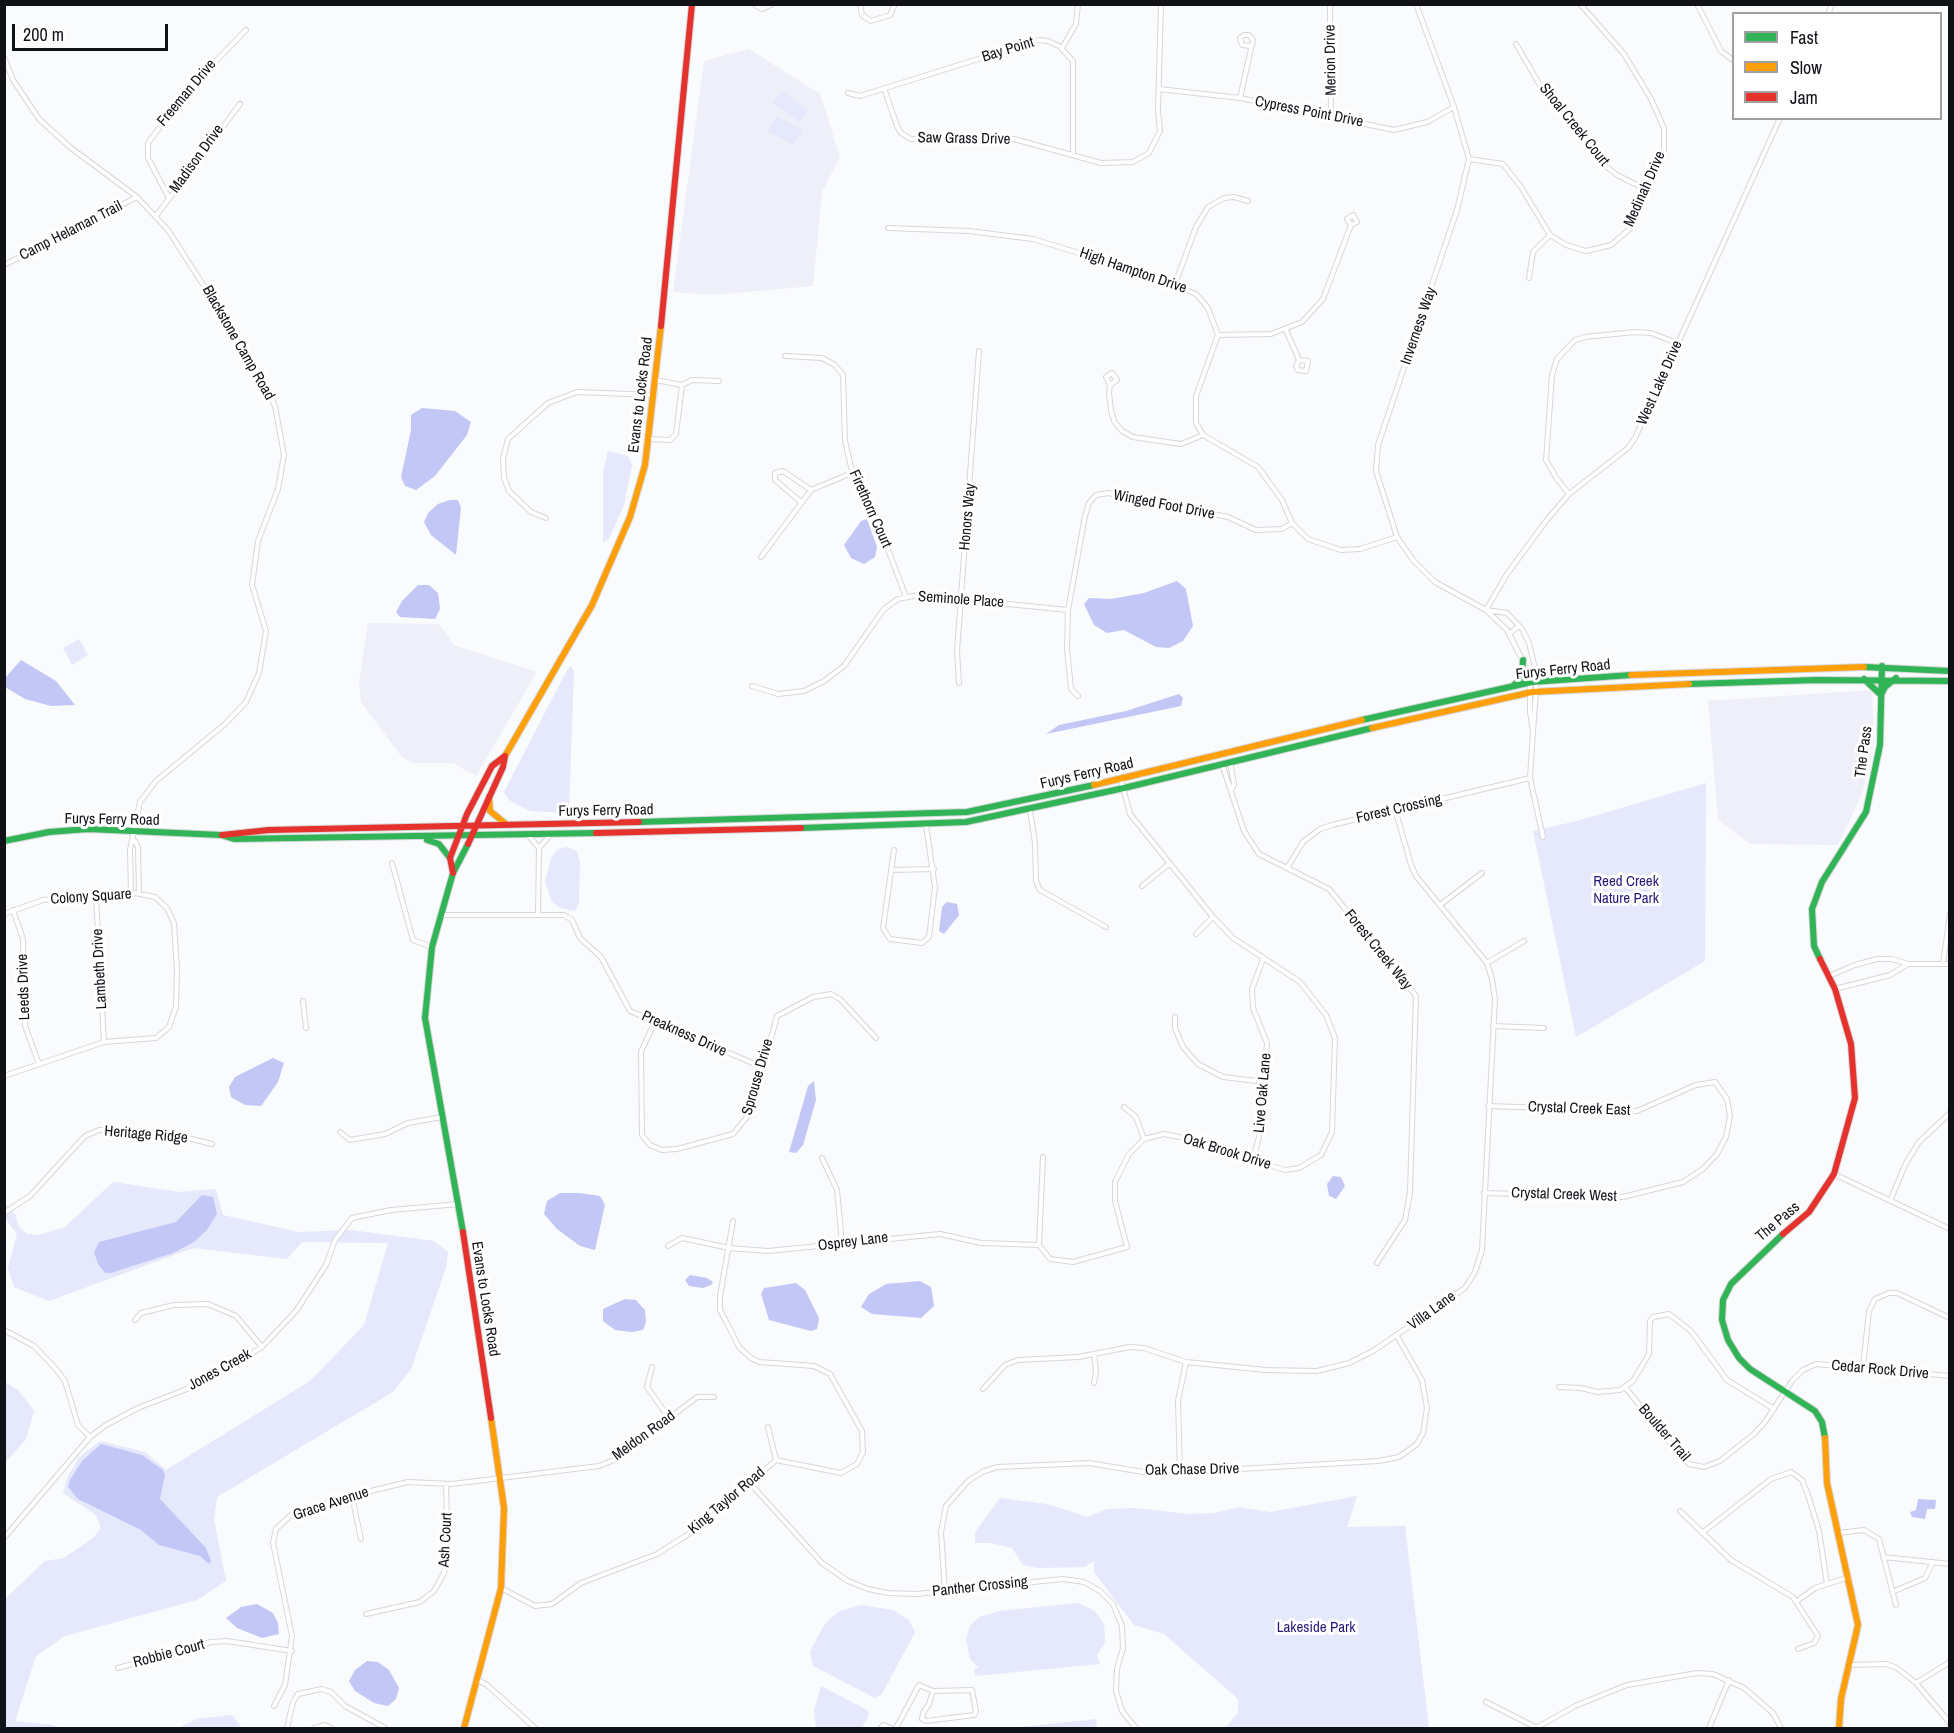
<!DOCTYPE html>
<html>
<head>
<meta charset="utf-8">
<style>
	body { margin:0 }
	#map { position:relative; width:1954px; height:1733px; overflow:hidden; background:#fafbfc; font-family:"Archivo Narrow",sans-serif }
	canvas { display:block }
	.frame { position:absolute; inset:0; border:6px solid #111217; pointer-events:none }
	.legend { position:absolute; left:1732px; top:12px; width:210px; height:108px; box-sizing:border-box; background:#fff; border:2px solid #a0a0a2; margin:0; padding:8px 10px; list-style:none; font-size:18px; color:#111217 }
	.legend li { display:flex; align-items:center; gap:12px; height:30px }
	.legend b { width:30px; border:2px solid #a0a0a2 }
	.scale { position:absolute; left:12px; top:24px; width:156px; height:27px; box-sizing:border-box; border:3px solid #111217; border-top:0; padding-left:8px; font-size:18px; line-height:21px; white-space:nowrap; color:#111217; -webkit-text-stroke:4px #fff; paint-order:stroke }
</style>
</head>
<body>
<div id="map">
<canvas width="1954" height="1733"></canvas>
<div class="frame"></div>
<ul class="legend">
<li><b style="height:8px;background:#30b455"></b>Fast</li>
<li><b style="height:8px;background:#ff9f0a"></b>Slow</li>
<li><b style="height:8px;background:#e5322d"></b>Jam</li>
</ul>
<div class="scale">200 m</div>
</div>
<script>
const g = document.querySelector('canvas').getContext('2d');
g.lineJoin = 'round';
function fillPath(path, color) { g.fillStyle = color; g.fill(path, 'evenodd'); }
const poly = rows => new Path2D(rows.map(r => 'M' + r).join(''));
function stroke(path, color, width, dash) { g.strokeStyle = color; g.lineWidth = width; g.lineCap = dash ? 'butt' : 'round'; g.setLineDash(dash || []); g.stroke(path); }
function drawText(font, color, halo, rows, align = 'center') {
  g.font = font + ' "Archivo Narrow",sans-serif'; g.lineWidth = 6; g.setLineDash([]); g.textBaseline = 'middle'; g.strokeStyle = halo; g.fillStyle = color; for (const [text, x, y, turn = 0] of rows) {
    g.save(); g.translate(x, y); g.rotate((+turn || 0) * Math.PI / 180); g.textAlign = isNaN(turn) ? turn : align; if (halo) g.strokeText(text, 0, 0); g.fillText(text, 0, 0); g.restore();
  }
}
const built = poly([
	[749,49,820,94,840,157,822,192,813,286,712,295,673,292,704,61],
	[368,623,439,624,454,645,537,672,476,776,453,763,412,763,401,756,361,702,359,682],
	[1872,690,1874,741,1862,794,1838,845,1750,844,1718,820,1708,701]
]);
const green = poly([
	[782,91,808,110,799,122,773,103],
	[776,116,802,129,794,145,768,132],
	[608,451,628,456,632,465,624,505,609,539,603,542,603,472],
	[79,639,88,655,72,665,63,648],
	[571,666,574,671,569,810,563,813,530,811,509,800,504,792,567,670],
	[1706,783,1705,961,1576,1037,1533,831,1577,821],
	[566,847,577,851,580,864,579,903,575,911,560,908,552,902,545,882,551,858,558,849],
	[113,1182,180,1192,212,1189,216,1190,223,1215,299,1232,351,1230,434,1241,448,1252,446,1268,411,1369,393,1392,217,1497,214,1519,226,1581,197,1600,65,1636,36,1656,15,1721,52,1725,61,1728,5,1728,5,1599,45,1561,64,1558,93,1538,101,1528,96,1515,63,1493,67,1478,79,1457,100,1441,145,1452,166,1470,310,1381,364,1325,388,1243,302,1242,287,1259,193,1248,49,1301,14,1287,8,1268,17,1234,5,1218,4,1203,15,1214,19,1227,27,1234,39,1235,65,1227],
	[5,1382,19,1391,34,1411,26,1439,5,1463],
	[1357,1496,1347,1527,1405,1526,1429,1728,1225,1728,1238,1713,1238,1699,1164,1634,1134,1625,1094,1572,1094,1561,1085,1567,1038,1568,1023,1565,1012,1548,990,1543,975,1543,975,1532,1000,1498,1047,1504,1088,1517,1107,1509,1135,1508,1188,1514,1214,1513,1239,1507,1270,1512],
	[1078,1603,1095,1611,1104,1624,1105,1642,1097,1656,1100,1664,975,1676,974,1669,979,1668,970,1659,966,1639,970,1626,979,1617,999,1611],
	[861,1605,893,1610,909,1620,915,1632,882,1694,875,1698,813,1666,810,1652,823,1627,830,1618,840,1611],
	[821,1686,867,1710,869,1714,862,1728,816,1728,814,1710],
	[232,1715,242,1728,179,1728,196,1719],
	[1096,1719,1097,1728,1011,1728]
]);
const water = poly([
	[422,408,455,411,471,422,467,435,435,476,416,490,405,486,401,477,411,430,411,415],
	[450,500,458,500,461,508,456,555,431,535,424,522,428,513,438,504],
	[867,519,877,547,875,557,864,564,851,558,844,545,861,521],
	[1177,581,1186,589,1193,626,1183,641,1169,648,1156,647,1124,630,1107,633,1094,625,1084,604,1089,598,1111,599,1144,593],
	[418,585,429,585,438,593,440,609,435,619,400,617,396,612,402,601],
	[21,660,56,681,75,705,51,706,25,699,5,687,5,678],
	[1179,694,1183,698,1181,706,1046,734,1059,725,1126,711],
	[947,902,957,904,959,915,944,934,939,931,942,907],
	[273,1058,284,1063,278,1082,261,1106,245,1105,231,1097,229,1087,235,1077],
	[814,1081,816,1100,803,1145,796,1153,789,1152,808,1086],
	[1333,1176,1341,1177,1345,1186,1336,1199,1329,1196,1327,1184],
	[560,1193,580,1193,600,1196,605,1205,595,1250,580,1246,557,1229,544,1214,547,1201],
	[202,1195,213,1197,217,1214,207,1230,194,1242,173,1253,111,1273,105,1273,98,1264,94,1252,99,1242,176,1222],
	[690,1275,707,1278,713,1282,711,1285,703,1288,689,1286,685,1280],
	[920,1281,931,1287,934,1306,921,1318,872,1314,861,1307,869,1294,886,1284],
	[796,1283,805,1290,819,1318,817,1329,811,1331,769,1320,761,1294,764,1288],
	[625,1299,636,1300,645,1310,646,1322,643,1330,632,1332,615,1330,603,1321,603,1309],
	[101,1444,142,1455,163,1470,165,1475,160,1499,206,1548,211,1561,209,1564,200,1556,159,1545,141,1530,78,1499,68,1487,70,1480,82,1461],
	[1918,1499,1936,1500,1935,1509,1927,1509,1925,1519,1912,1517,1910,1512,1916,1510],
	[257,1604,273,1613,278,1623,279,1634,262,1638,237,1628,226,1618,241,1607],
	[367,1661,378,1662,389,1670,399,1688,396,1699,388,1706,374,1703,355,1691,349,1681,355,1670]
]);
const street = poly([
	[754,4,762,9,773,4],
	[860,4,862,15,871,21,890,15,895,4],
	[1330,4,1331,116],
	[1416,4,1454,107,1469,159,1457,210,1378,445,1376,471,1397,537,1413,560,1435,582,1486,610,1507,574,1546,521,1569,494,1628,448,1635,438,1780,118],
	[1697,4,1721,51,1734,61],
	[1828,14,1832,4],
	[1516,44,1545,94,1568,114,1607,167,1617,175,1647,190],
	[1062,48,1076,24,1078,4],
	[4,57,13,80,39,119,71,148,137,197,168,230,259,372,275,406,284,455,278,489,258,541,252,585,266,631,259,673,246,702,225,724,156,781,140,802,130,850,131,893],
	[884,88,897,126,901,133,911,139,1014,139,1101,163,1133,162,1149,153,1160,131,1158,110,1161,4],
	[1159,89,1240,98,1394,130,1427,122,1454,107],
	[848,93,860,96,1039,40,1048,41,1059,46,1073,61,1073,154],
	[1240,98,1253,40,1249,35,1244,35,1240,38,1242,45,1250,46],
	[1469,159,1503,164,1521,187,1550,235,1566,245,1586,251,1611,245,1632,227,1664,151,1664,128,1651,99,1624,54,1580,4],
	[169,198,148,158,148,143,186,92,246,30],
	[156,216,240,104],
	[888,228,969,231,1033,239,1147,274,1196,294,1208,308,1218,335,1196,396,1196,423,1203,435,1258,467,1282,500,1292,523,1308,539,1341,550,1360,549,1397,537],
	[4,265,137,197],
	[1529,278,1533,252,1550,235],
	[1175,284,1196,227,1208,207,1224,198,1234,197,1248,201],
	[1286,330,1299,360,1296,366,1298,370,1306,371,1308,361,1299,360],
	[1218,335,1271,334,1302,322,1323,299,1351,225,1357,222,1353,215,1347,219,1351,225],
	[785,356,822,358,835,365,843,375,845,441,851,467,870,502,906,597],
	[656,380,682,385,692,380,719,381],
	[1110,385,1106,377,1112,373,1117,380,1110,385,1109,393,1111,410,1114,421,1122,431,1133,437,1181,444,1203,435],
	[649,439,670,440,676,434,682,385],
	[1569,494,1557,479,1546,460,1552,375,1557,359,1575,340,1585,337,1635,332,1651,333,1677,343],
	[801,502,775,480,775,473,783,471,811,490],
	[546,518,531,512,509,491,504,478,503,459,508,439,548,403,577,392,655,395],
	[761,557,811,490,854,472],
	[1486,610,1507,613,1522,629,1529,643,1537,677,1533,731,1530,712,1530,683,1523,661,1507,630,1486,610],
	[1509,634,1519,626],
	[959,683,957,651,979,351],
	[752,686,778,694,804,691,824,681,844,666,884,609,898,599,918,595,1068,610],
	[1078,696,1071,689,1067,649,1068,610,1085,516,1089,503,1096,495,1108,493,1228,517,1256,530,1282,529,1292,523],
	[1533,731,1530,778,1543,837],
	[1230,762,1234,784,1232,789],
	[1222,764,1244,831,1259,854,1329,889,1416,996,1410,1192,1405,1220,1377,1263],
	[1030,810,1035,843,1036,881,1040,890,1106,927],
	[528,835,539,848,538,914],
	[135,841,138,847,139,894],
	[539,848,550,835],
	[894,850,883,928,890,939,922,943,929,937,935,887,926,825],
	[392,863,413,940,432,947],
	[1287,868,1303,842,1320,829,1332,825,1530,778],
	[891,870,934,869],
	[1142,886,1170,863],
	[96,897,104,1042],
	[1440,905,1482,873],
	[13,910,23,939,25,1026,39,1064],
	[4,914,43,900,135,893,155,897,167,908,174,923,177,969,176,1007,169,1027,156,1038,104,1042,4,1076],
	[442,915,564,915,572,920,580,938,601,957,630,1011,762,1067],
	[1196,934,1213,917],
	[1487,963,1524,941],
	[1943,964,1950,914],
	[1829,976,1855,965,1877,959,1892,959,1908,964],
	[1835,989,1890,975,1908,964,1950,964],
	[303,1001,306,1028],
	[1175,1017,1175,1028,1183,1047,1198,1064,1223,1077,1265,1082],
	[655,1021,641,1052,642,1135,650,1145,662,1150,677,1149,733,1134,751,1112,777,1016,813,997,831,994,840,999,876,1038],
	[1493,1026,1544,1028],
	[1124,1107,1136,1117,1144,1139],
	[340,1132,350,1140,385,1134,408,1123,442,1117],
	[1043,1157,1039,1245,1050,1259,1073,1262,1127,1247,1115,1201,1115,1182,1129,1154,1144,1139,1164,1134,1179,1137,1285,1170,1299,1168,1321,1155,1332,1132,1335,1038,1326,1015,1300,982,1233,938,1213,917,1130,814,1121,780],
	[822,1158,837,1190,842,1243],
	[1253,1160,1260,1133,1267,1043,1253,1008,1252,989,1263,959],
	[1834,1174,1950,1229],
	[1484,1193,1623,1197,1683,1182,1703,1169,1717,1154,1726,1137,1730,1116,1727,1099,1715,1082,1696,1085,1637,1111,1488,1106],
	[1890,1201,1906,1163,1919,1142,1950,1113],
	[4,1213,30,1196,85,1136,99,1130,171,1134,212,1144],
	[668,1246,682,1238,729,1248,768,1251,940,1234,981,1243,1039,1245],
	[135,1320,141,1313,174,1305,208,1304,236,1316,262,1347],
	[4,1330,34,1346,56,1369,65,1381,78,1425,90,1437],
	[1094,1354,1096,1371,1094,1383],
	[652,1367,647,1387,669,1418],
	[1863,1367,1869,1311,1875,1299,1889,1293,1897,1293,1950,1318],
	[1559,1387,1581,1388,1597,1392,1620,1390,1633,1381,1649,1354,1650,1321,1653,1317,1669,1314,1691,1331,1727,1380,1774,1409],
	[1625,1387,1682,1458,1689,1464,1704,1467,1720,1461,1754,1434,1765,1422,1792,1381,1803,1370,1816,1364,1950,1376],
	[983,1389,1005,1365,1018,1360,1078,1357,1130,1347,1144,1348,1186,1362,1266,1370,1317,1371,1349,1363,1373,1351,1465,1288,1475,1272,1482,1250,1495,999,1492,979,1487,963,1416,876,1411,865,1395,809],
	[768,1427,776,1460],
	[1180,1472,1178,1401,1186,1362],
	[749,1482,822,1563,848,1581,868,1589,888,1593,916,1594,1063,1579,1084,1582,1100,1591,1113,1604,1122,1626,1123,1648,1117,1669,1116,1691,1122,1711,1136,1728],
	[352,1496,361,1539],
	[1680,1511,1731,1560,1793,1597,1818,1636,1814,1643,1798,1649],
	[1702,1533,1771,1479,1791,1472,1802,1480,1808,1495,1819,1531,1827,1584],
	[1838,1533,1864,1530,1879,1539,1896,1605],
	[4,1538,90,1437,106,1425,138,1408,187,1389,233,1365,262,1347,296,1311,326,1265,335,1240,352,1218,391,1210,459,1204],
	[1883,1557,1950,1564],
	[501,1588,535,1606,552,1604,581,1583,657,1554,703,1525,776,1460,841,1473,857,1464,863,1452,862,1431,830,1374,814,1366,759,1362,751,1358,739,1347,727,1323,720,1310,720,1296,733,1221],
	[945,1591,941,1532,946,1506,968,1481,984,1471,998,1467,1089,1463,1143,1472,1170,1473,1378,1461,1399,1457,1417,1444,1423,1433,1427,1408,1422,1380,1397,1336],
	[1892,1592,1925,1578,1933,1562],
	[1796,1602,1815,1588,1849,1577],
	[366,1614,420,1602,434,1591,444,1573,448,1555,446,1484],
	[1850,1665,1886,1664,1897,1668,1916,1683,1950,1723],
	[118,1668,211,1642,227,1641,292,1651],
	[476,1679,487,1685,535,1728],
	[1916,1683,1950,1662],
	[1486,1702,1537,1728],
	[274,1706,285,1685,292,1636,273,1543,276,1529,291,1515,338,1499,408,1482,452,1484,599,1466,614,1460,697,1397,714,1397],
	[287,1728,293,1702,298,1694,322,1689,331,1692,345,1706,385,1728],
	[314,1728,325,1725,331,1728],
	[881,1728,883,1725,891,1728],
	[896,1728,919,1685,933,1691,929,1704,923,1713,922,1719,926,1721,974,1715,976,1711,972,1690,933,1691],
	[1536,1728,1575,1706,1627,1685,1697,1673,1713,1674,1744,1688,1773,1713,1781,1728],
	[1709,1728,1729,1680]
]);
const fast = poly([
	[1864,667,1950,671],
	[1864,679,1881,695,1885,687,1896,678],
	[1689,684,1817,680,1950,681],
	[1514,685,1522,677,1523,660],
	[1362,720,1532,682,1631,675],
	[639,822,967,812,1094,785],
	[801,828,966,822,1124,788,1372,728],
	[427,840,439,844,450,858],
	[4,841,49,832,88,829,221,835,234,839,596,833],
	[1820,959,1814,946,1812,909,1822,882,1866,812,1880,745,1882,666],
	[463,1232,425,1018,432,947,453,873,468,844],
	[1783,1234,1731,1284,1723,1300,1722,1320,1728,1340,1739,1358,1750,1369,1815,1411,1822,1422,1825,1438]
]);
const slow = poly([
	[1631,675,1864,667],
	[1372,728,1532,692,1689,684],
	[505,756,592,605,630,517,645,465,661,326],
	[1094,785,1362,720],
	[489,797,490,811,506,824],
	[1825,1438,1827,1483,1858,1625,1841,1699,1839,1728],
	[464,1728,501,1588,504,1508,491,1418]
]);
const jam = poly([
	[661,326,692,4],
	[596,833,801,828],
	[222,835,269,830,639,822],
	[453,873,450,858,467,814,492,766,505,756,503,767,468,844],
	[463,1232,491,1418],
	[1783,1234,1809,1212,1834,1174,1855,1098,1851,1044,1835,989,1820,959]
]);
const streetNames = [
	["Bay Point",1008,50,-17],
	["Merion Drive",1331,60,-91],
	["Freeman Drive",187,93,-50],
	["Cypress Point Drive",1309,112,11],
	["Shoal Creek Court",1574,125,51],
	["Saw Grass Drive",964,139,1],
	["Madison Drive",197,159,-54],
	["Medinah Drive",1645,189,-66],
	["Camp Helaman Trail",71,231,-27],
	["High Hampton Drive",1133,271,19],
	["Inverness Way",1419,326,-71],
	["Blackstone Camp Road",238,343,60],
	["West Lake Drive",1660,383,-66],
	["Evans to Locks Road",641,395,-83],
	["Winged Foot Drive",1164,505,11],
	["Firethorn Court",870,509,66],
	["Honors Way",968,517,-85],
	["Seminole Place",961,600,4],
	["Furys Ferry Road",1563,670,-6],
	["The Pass",1864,752,-82],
	["Furys Ferry Road",1087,774,-13],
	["Forest Crossing",1399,809,-13],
	["Furys Ferry Road",606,811,-1],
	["Furys Ferry Road",112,820,1],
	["Colony Square",91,897,-4],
	["Forest Creek Way",1378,950,51],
	["Lambeth Drive",100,969,-93],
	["Leeds Drive",24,987,-92],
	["Preakness Drive",684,1034,24],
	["Sprouse Drive",758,1077,-74],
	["Live Oak Lane",1263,1093,-85],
	["Crystal Creek East",1579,1109,2],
	["Heritage Ridge",146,1135,5],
	["Oak Brook Drive",1227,1152,17],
	["Crystal Creek West",1564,1195,2],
	["The Pass",1778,1222,-40],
	["Osprey Lane",853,1242,-7],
	["Evans to Locks Road",485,1299,81],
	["Villa Lane",1432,1311,-36],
	["Jones Creek",220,1370,-29],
	["Cedar Rock Drive",1880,1370,5],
	["Boulder Trail",1664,1433,49],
	["Meldon Road",644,1436,-36],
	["Oak Chase Drive",1192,1470,-1],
	["King Taylor Road",727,1501,-40],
	["Grace Avenue",331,1504,-18],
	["Ash Court",446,1540,-87],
	["Panther Crossing",980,1587,-6],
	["Robbie Court",169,1654,-15]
];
const parkNames = [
	["Reed Creek",1626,882],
	["Nature Park",1626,899],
	["Lakeside Park",1316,1628]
];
fillPath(built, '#eeeff8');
fillPath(green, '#e6e8fb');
fillPath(water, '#c3c7f6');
stroke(street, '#d6d7da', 6);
stroke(fast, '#d6d7da', 8);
stroke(slow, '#d6d7da', 8);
stroke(jam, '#d6d7da', 8);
stroke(street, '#fefeff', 4);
stroke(fast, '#30b455', 6);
stroke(slow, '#ff9f0a', 6);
stroke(jam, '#e5322d', 6);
drawText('15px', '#111217', '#fff', streetNames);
drawText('15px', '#291977', '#fff', parkNames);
</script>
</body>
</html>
